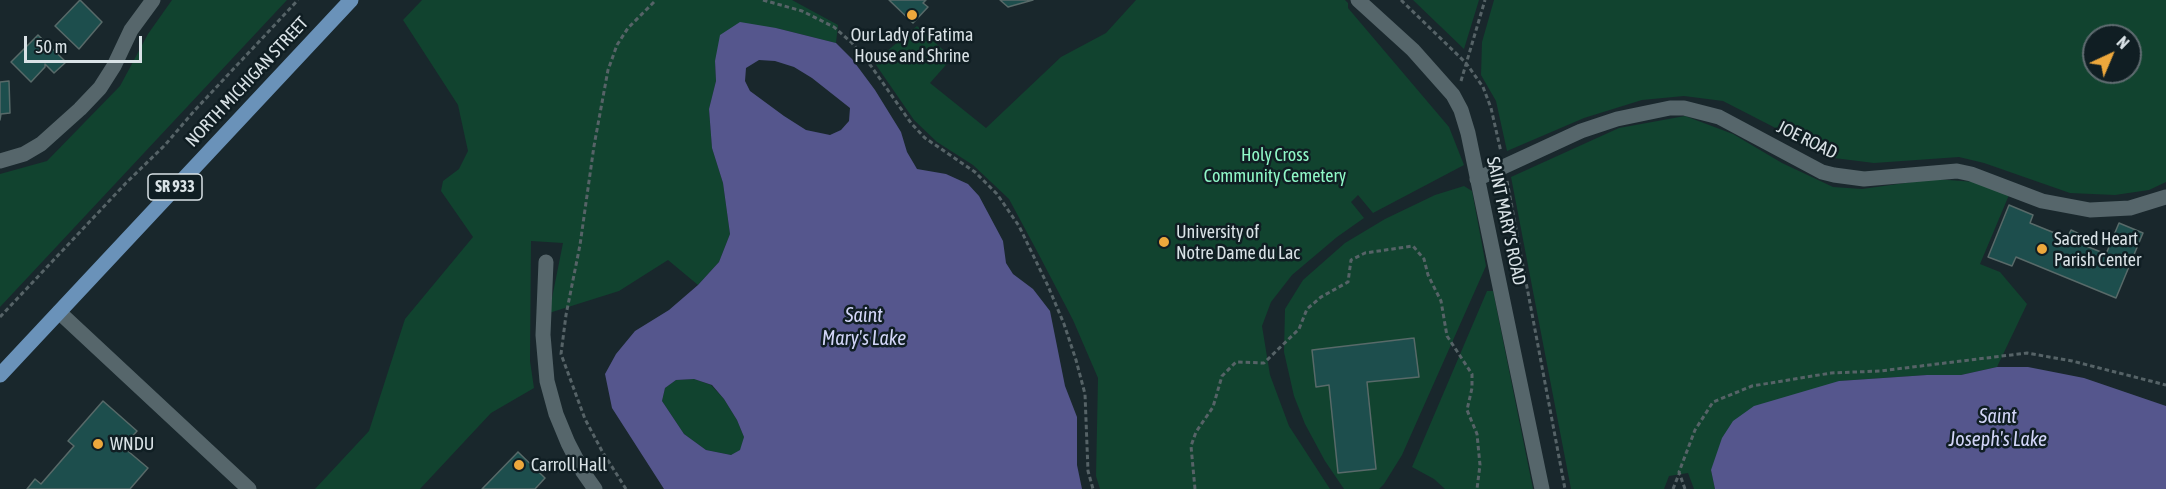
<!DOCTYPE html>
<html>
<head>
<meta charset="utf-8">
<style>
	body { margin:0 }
	#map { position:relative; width:2166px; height:489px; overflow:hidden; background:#19272c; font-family:"Asap Condensed",sans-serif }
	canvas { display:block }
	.north { position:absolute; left:2082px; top:24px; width:60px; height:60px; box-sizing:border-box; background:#101e23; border:2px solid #606c71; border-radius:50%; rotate:44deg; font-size:16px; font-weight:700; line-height:24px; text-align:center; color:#d9e2e6 }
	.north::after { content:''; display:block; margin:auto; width:21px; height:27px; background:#eda83c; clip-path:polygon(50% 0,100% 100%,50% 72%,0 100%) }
	.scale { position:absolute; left:24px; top:36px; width:118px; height:27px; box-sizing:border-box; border:3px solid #d9e2e6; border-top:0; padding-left:8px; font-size:18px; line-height:21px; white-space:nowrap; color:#d9e2e6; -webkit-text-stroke:4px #101e23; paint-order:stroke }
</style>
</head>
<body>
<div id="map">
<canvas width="2166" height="489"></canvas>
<div class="north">N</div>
<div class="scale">50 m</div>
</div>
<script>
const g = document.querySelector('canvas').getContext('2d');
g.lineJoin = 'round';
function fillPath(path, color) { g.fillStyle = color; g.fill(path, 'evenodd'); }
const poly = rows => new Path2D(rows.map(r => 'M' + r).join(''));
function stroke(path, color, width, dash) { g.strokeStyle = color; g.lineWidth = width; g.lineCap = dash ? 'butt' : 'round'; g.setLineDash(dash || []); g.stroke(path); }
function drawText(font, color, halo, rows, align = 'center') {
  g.font = font + ' "Asap Condensed",sans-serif'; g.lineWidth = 5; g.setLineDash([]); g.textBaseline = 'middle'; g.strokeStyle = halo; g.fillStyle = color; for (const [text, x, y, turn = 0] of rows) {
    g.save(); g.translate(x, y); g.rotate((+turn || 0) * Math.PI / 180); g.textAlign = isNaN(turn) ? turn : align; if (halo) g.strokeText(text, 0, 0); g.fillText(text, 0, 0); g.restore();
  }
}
const green = poly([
	[172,0,287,0,0,307,0,174,47,161,120,86,148,34],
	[422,0,792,0,838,25,836,43,776,28,715,61,716,81,709,109,712,148,723,183,730,234,719,262,698,285,668,260,619,291,549,313,563,243,531,241,530,361,534,388,491,413,420,489,315,489,369,431,405,319,473,237,441,191,443,181,459,169,468,151,458,105,403,20],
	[1136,0,1345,0,1348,3,1348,8,1449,127,1464,165,1373,213,1358,195,1351,202,1364,218,1337,237,1292,275,1271,302,1262,326,1270,375,1289,426,1330,489,1100,489,1096,476,1098,378,1073,320,1038,253,1009,199,973,165,937,142,914,120,874,62,917,26,952,58,930,83,986,128,1061,57,1106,33],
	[1413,0,1479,0,1464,49],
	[1494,0,2166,0,2166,182,2149,190,2115,195,2070,193,1984,163,1959,157,1874,163,1834,158,1723,101,1684,96,1642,100,1584,118,1507,151,1496,101,1481,75,1482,42],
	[2094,36,2130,36,2130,72,2094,72],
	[1685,116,1733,134,1782,163,1833,187,1862,189,1934,179,1976,182,2009,195,1980,264,2000,272,2027,304,1997,367,1961,375,1927,375,1839,381,1711,470,1715,489,1694,489,1688,473,1669,476,1664,489,1571,489,1511,177,1619,128],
	[1464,186,1472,191,1486,266,1402,455,1384,484,1379,489,1344,489,1325,461,1305,424,1294,396,1284,352,1285,309,1303,280,1345,243,1385,219,1435,195],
	[1414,339,1418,377,1367,382,1376,469,1338,473,1329,385,1316,386,1312,350],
	[1487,291,1493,291,1533,489,1445,489,1434,479,1412,467],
	[694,379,711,385,724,399,737,420,744,437,741,450,731,455,706,450,684,434,662,401,665,388,676,380]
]);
const water = poly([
	[740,22,776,28,836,43,852,59,875,90,901,132,907,152,917,169,946,174,968,184,979,196,1003,241,1006,263,1013,274,1033,289,1050,311,1065,386,1077,417,1077,465,1082,489,664,489,612,408,605,374,616,354,635,331,669,310,698,285,719,262,730,234,723,183,712,148,709,109,716,81,715,61,720,35],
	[759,60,775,61,794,67,812,78,850,108,849,121,841,130,830,135,806,130,784,116,750,91,745,81,746,68],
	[676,380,694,379,712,385,724,399,737,420,744,437,740,450,731,455,706,450,684,434,662,401,665,388],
	[1997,367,2028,367,2084,378,2166,406,2166,489,1715,489,1711,470,1722,438,1733,421,1754,406,1839,381,1927,375,1961,375]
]);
const building = poly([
	[80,0,102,22,79,49,55,26,80,0],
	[889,0,926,0,923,3,928,7,913,23,889,0],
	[1000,0,1033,0,1008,7,1000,0],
	[38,35,66,62,54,73,45,64,45,67,31,82,11,62,38,35],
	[9,81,10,113,1,114,0,120,0,82,9,81],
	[2009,205,2033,215,2030,223,2067,238,2071,230,2084,236,2081,244,2106,254,2119,223,2143,233,2116,298,2016,257,2012,266,1988,257,2009,205],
	[1414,338,1419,377,1367,382,1376,469,1338,473,1329,385,1316,387,1312,350,1414,338],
	[103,401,137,431,123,447,148,468,130,489,27,489,35,479,41,484,74,446,68,441,103,401],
	[518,452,545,478,535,489,482,489,518,452]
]);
const path = poly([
	[763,0,802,11,834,27,852,43,871,66,911,123,925,138,975,172,997,194,1019,226,1048,286,1064,324,1076,360,1085,394,1088,471,1093,489],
	[1401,0,1466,63,1483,87,1491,108,1501,152],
	[1461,81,1485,0],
	[1507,181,1565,489],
	[0,317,126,183,165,145,195,110,298,0],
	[626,489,602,451,585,419,561,354,566,315,580,245,594,146,608,70,617,45,628,28,656,0],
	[1195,489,1191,446,1196,432,1213,407,1222,376,1236,362,1264,363,1299,329,1307,309,1321,297,1348,282,1351,260,1365,253,1413,246,1424,259,1428,275,1441,301,1447,336,1472,374,1472,388,1467,410,1477,434,1480,465,1477,489],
	[1673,489,1679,474],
	[1685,489,1679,472,1695,430,1713,402,1752,386,1831,373,1880,371,2027,353,2072,361,2166,385]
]);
const minor = poly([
	[1358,0,1413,50,1453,95,1461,110,1468,133,1542,489],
	[0,161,24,154,41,144,80,109,100,88,114,66,131,30,153,0],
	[1477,179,1581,131,1617,119,1670,108,1684,108,1719,117,1822,172,1834,175,1864,179,1957,171,1971,174,2042,201,2090,210,2130,208,2166,197],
	[546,262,543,335,547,381,556,414,568,443,583,472,595,489],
	[59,312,249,489]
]);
const major = poly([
	[0,375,351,0]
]);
const markers = [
	[912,15,6,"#eda83c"],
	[1164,242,6,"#eda83c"],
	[2042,249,6,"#eda83c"],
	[98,444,6,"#eda83c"],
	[519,465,6,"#eda83c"]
];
const shields = [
	[175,187,54]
];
const shieldNames = [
	["SR 933",175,187]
];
const poiNames = [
	["Our Lady of Fatima",912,35,"center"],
	["House and Shrine",912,56,"center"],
	["University of",1176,232],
	["Notre Dame du Lac",1176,253],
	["Sacred Heart",2054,239],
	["Parish Center",2054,260],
	["WNDU",110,444],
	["Carroll Hall",531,465]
];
const streetNames = [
	["NORTH MICHIGAN STREET",247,82,-47],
	["JOE ROAD",1807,140,26],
	["SAINT MARY'S ROAD",1506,221,78]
];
const parkNames = [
	["Holy Cross",1275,155],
	["Community Cemetery",1275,176]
];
const waterNames = [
	["Saint",864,316],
	["Mary's Lake",864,339],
	["Saint",1998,417],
	["Joseph's Lake",1998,440]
];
fillPath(green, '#11432f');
fillPath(water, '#55568d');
fillPath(building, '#1d4e4d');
stroke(building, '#586a69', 1.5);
stroke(path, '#566367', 3, [4.5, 3]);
stroke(minor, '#56666b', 15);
stroke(major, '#6a92b9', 15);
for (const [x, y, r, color] of markers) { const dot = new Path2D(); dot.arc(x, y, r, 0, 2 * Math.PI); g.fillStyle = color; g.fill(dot); stroke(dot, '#101e23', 2); }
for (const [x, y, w] of shields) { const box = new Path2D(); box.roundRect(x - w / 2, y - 13, w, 26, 4.5); g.fillStyle = '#101e23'; g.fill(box); stroke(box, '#d9e2e6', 1.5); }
drawText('bold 16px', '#d9e2e6', null, shieldNames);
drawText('18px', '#d9e2e6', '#101e23', poiNames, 'left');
drawText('18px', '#d9e2e6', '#101e23', streetNames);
drawText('18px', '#90f8c8', '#101e23', parkNames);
drawText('italic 20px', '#d2d5f7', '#101e23', waterNames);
</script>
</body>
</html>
